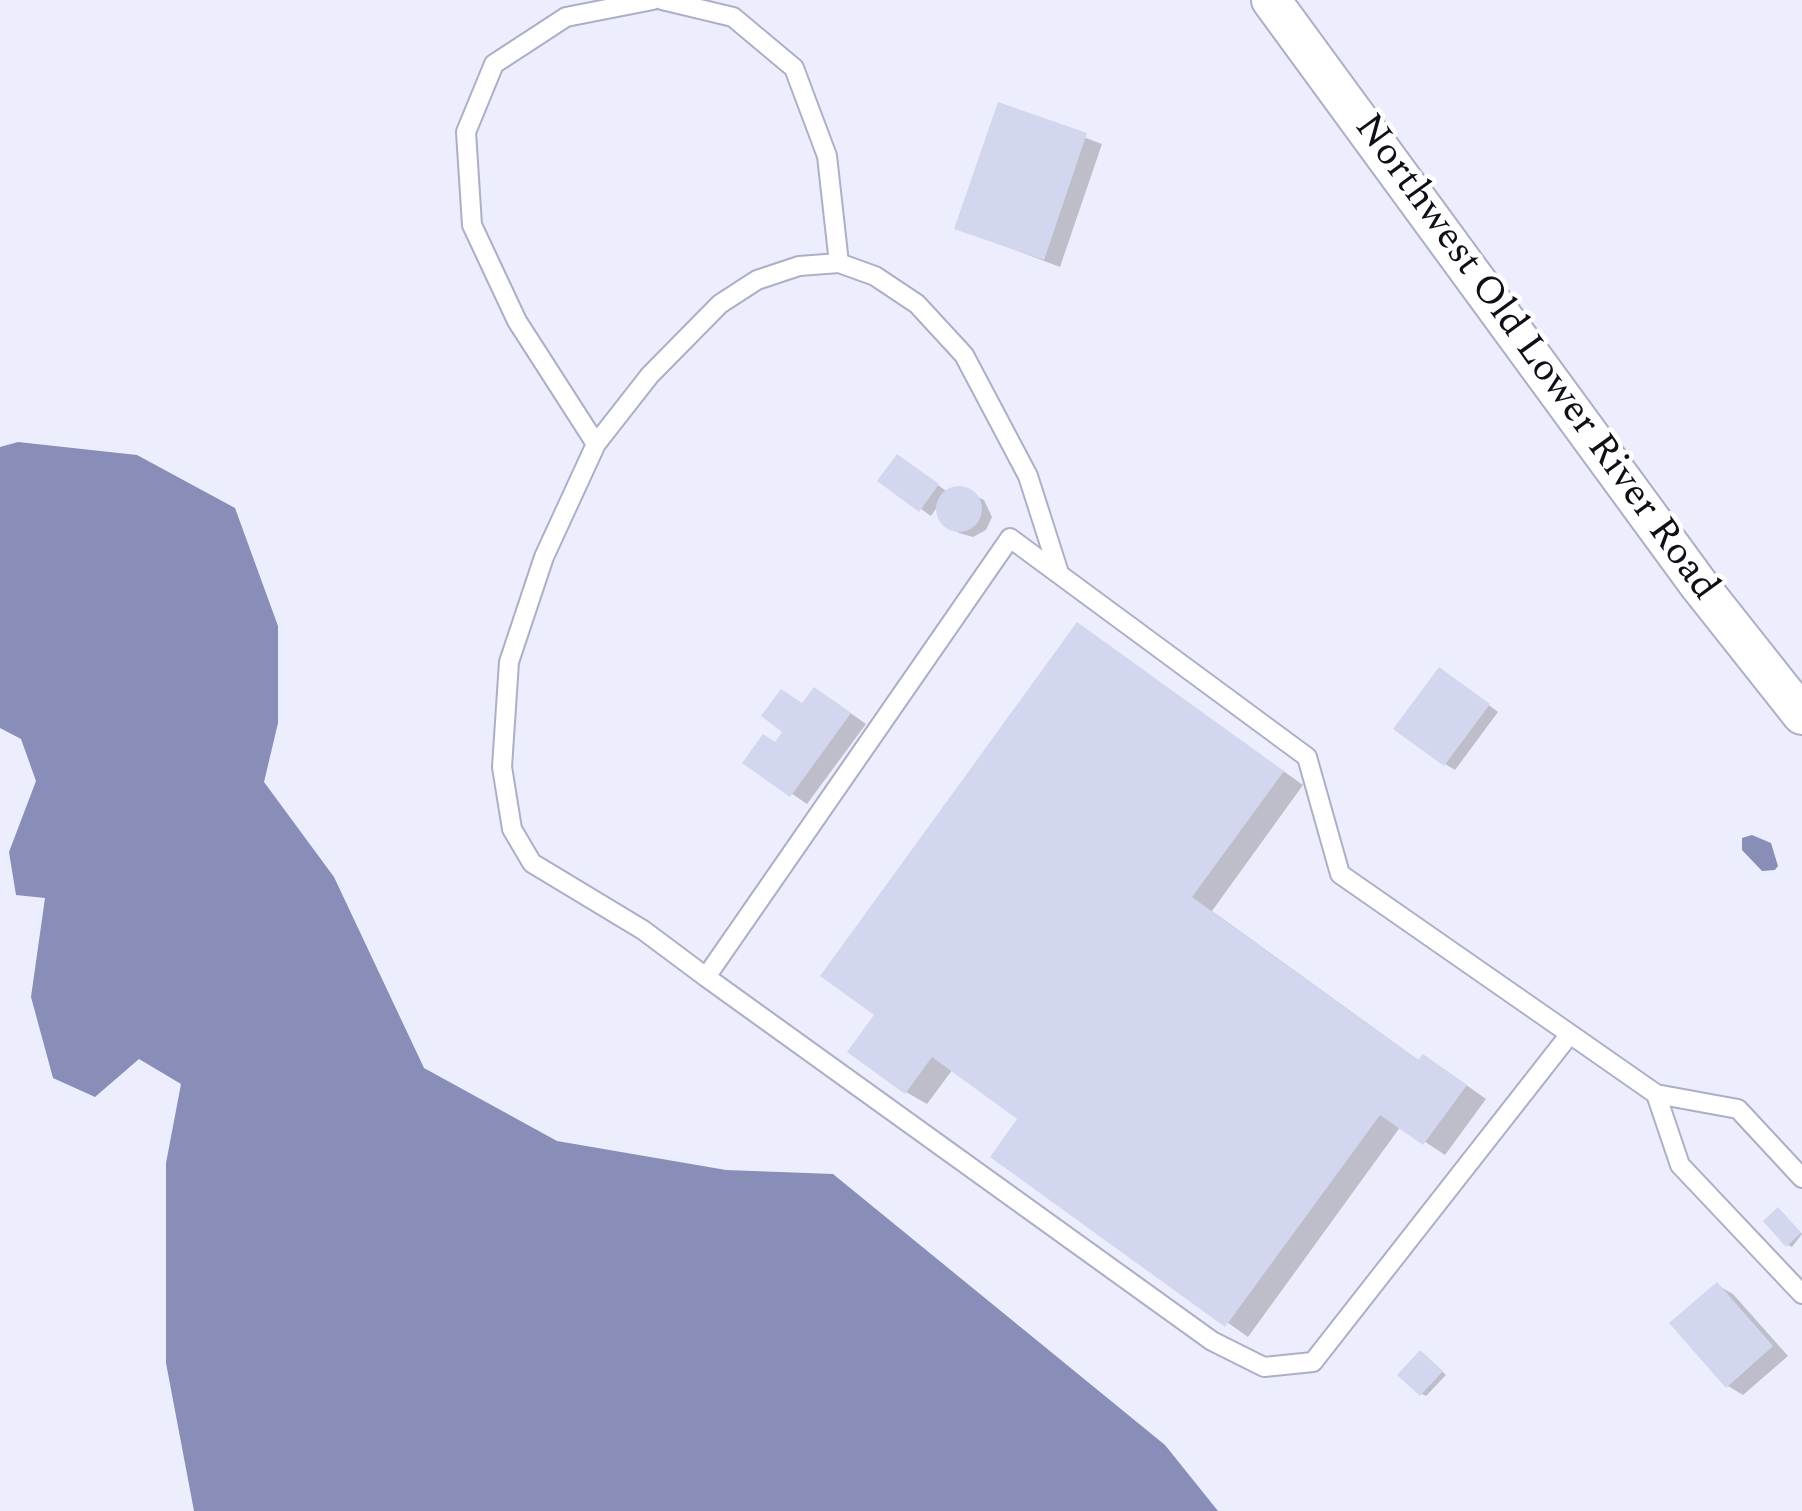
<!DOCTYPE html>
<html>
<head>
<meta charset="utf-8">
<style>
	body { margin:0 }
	canvas { display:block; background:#eceefd }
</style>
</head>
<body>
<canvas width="1802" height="1511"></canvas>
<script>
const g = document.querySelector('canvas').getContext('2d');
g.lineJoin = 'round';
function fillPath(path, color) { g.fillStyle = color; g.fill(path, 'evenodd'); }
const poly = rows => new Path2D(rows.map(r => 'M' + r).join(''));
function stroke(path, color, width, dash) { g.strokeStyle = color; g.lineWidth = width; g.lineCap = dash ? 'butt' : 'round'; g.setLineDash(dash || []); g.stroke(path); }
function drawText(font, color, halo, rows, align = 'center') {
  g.font = font + ' Spectral,serif'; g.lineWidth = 9; g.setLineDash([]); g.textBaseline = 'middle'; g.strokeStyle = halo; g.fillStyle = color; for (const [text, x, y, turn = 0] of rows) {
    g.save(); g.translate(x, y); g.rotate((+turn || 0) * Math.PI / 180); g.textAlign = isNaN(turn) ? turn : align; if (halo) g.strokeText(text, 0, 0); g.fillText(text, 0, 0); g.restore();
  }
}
const water = poly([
	[18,442,137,455,235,508,278,626,278,723,264,782,334,877,424,1068,557,1141,726,1170,833,1174,1165,1445,1218,1511,194,1511,166,1363,166,1163,181,1084,139,1059,95,1097,53,1078,31,997,45,898,16,895,9,852,36,781,21,739,0,728,0,447],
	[1752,835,1771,843,1778,866,1775,870,1762,871,1742,850,1742,838]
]);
const shadow = poly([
	[1000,106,1102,144,1060,267,957,228],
	[907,463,949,493,959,488,984,500,992,517,986,530,973,537,959,533,948,527,937,507,931,516,880,480],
	[1078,625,1303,785,1212,911,1421,1062,1444,1069,1486,1099,1445,1155,1401,1126,1248,1337,993,1156,1021,1119,953,1069,927,1104,906,1092,877,1014],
	[1450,676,1498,712,1455,770,1445,764],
	[831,699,866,724,807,804,745,762,776,745,804,705],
	[1783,1213,1802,1234,1792,1247,1788,1245],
	[1717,1285,1733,1294,1788,1356,1743,1395,1728,1386],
	[1425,1355,1446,1375,1426,1396,1422,1394]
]);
const building = poly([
	[998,102,1087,133,1044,260,954,229],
	[897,454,939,484,919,512,877,481],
	'936 509a23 23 0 1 1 46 0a23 23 0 1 1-46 0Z',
	[1077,622,1284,771,1192,897,1418,1060,1423,1054,1467,1085,1423,1145,1380,1115,1225,1327,990,1157,1017,1119,932,1057,905,1094,847,1052,874,1015,820,976],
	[1439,667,1490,704,1444,766,1393,729],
	[814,687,851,713,790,797,742,763,763,734,775,742,782,732,761,716,781,689,802,703],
	[1778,1207,1801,1233,1786,1247,1763,1221],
	[1717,1282,1773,1346,1726,1388,1669,1323],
	[1420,1350,1443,1371,1420,1396,1397,1375]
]);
const lane = poly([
	[662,0,733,17,794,68,827,156,839,263],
	[596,444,517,321,472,225,466,132,494,64,566,17,653,0],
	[706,977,643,930,532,863,512,829,502,767,509,662,544,557,596,444,650,375,720,304,757,280,799,266,839,263,875,276,917,304,964,355,1028,476,1059,573],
	[1570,1034,1313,1362,1264,1367,1212,1341,706,977,1010,538,1307,757,1340,874,1570,1034,1656,1094,1738,1109,1802,1178],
	[1656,1094,1680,1165,1802,1294]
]);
const street = poly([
	[1271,0,1699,585,1802,715]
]);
const streetNames = [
	["Northwest Old Lower River Road",1534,359,54]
];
fillPath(water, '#898eb9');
fillPath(shadow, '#0003');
fillPath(building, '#d3d6ef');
stroke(lane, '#acafc7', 22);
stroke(street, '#acafc7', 42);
stroke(lane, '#fff', 18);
stroke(street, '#fff', 38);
drawText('40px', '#0e0f17', '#fff', streetNames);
</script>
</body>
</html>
